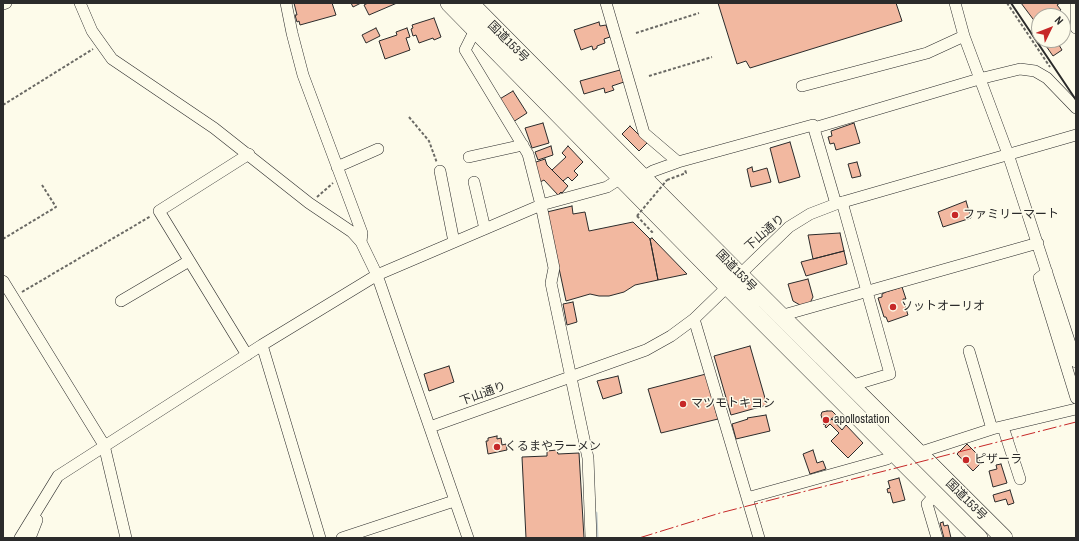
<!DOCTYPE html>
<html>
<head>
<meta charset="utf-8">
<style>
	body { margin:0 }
	#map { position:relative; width:1079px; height:541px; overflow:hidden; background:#fdfbea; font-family:"Archivo Narrow",sans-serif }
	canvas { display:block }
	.frame { position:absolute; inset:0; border:4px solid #2b2b2b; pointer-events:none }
	.north { position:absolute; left:1031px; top:8px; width:40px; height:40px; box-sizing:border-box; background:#fdfbea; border:1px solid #a9a89e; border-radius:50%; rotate:47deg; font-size:11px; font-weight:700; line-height:16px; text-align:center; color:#2b2b2b }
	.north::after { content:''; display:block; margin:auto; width:14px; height:18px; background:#c62828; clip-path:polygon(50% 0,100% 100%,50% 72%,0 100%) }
</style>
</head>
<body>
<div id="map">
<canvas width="1079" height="541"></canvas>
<div class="frame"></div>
<div class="north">N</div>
</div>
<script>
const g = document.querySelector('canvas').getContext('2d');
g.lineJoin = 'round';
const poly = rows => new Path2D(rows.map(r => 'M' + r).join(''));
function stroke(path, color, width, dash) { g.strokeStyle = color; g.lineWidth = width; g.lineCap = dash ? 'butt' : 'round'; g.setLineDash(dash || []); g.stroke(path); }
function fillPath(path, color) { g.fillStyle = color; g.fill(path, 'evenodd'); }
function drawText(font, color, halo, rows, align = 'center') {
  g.font = font + ' "Archivo Narrow","Noto Sans JP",sans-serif'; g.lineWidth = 3; g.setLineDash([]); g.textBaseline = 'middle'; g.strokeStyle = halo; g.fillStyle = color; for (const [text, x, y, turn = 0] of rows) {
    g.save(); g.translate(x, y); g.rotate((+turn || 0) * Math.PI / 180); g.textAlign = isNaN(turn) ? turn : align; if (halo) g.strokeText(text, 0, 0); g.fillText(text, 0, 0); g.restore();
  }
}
const stream = poly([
	[596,513,597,538]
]);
const building = poly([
	[294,3,332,3,336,15,300,25,299,21,297,22,295,15,297,15,294,3],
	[351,3,361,3,353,7,351,3],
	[368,3,397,3,369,15,364,5,368,3],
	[718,3,896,3,902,21,750,68,746,61,737,64,718,3],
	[1021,3,1060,3,1057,5,1061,10,1053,16,1039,16,1039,21,1036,23,1021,3],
	[434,18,441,37,434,40,433,38,419,43,416,35,413,36,411,29,413,28,412,25,434,18],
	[599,22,600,26,606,25,610,37,604,39,605,43,597,46,597,48,593,50,592,46,581,50,574,30,599,22],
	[376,28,380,36,366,43,362,35,376,28],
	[407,28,410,37,406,38,410,50,385,59,379,41,397,35,396,32,407,28],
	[1048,40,1056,40,1062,50,1053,56,1044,43,1048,40],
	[620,70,624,82,612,86,614,90,605,93,604,88,584,94,580,81,620,70],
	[513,91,527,113,513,122,498,100,513,91],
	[543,123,549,143,532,148,525,128,543,123],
	[854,123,860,143,836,150,834,143,830,144,828,137,832,136,831,131,854,123],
	[630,126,647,143,639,151,622,134,630,126],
	[790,142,800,177,779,183,770,148,790,142],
	[551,146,553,155,538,160,535,152,551,146],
	[568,146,583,162,574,171,578,175,572,181,568,177,563,181,552,170,566,157,562,153,568,146],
	[545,159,547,165,568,186,562,193,561,192,558,195,544,180,540,182,533,163,545,159],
	[857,162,861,176,852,178,848,164,857,162],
	[752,167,753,172,767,168,771,182,751,187,747,169,752,167],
	[966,201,971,218,943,227,938,212,966,201],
	[572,206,573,214,585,212,589,231,633,222,650,239,658,280,635,285,624,292,609,296,599,296,590,294,566,301,547,212,572,206],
	[840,233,844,251,813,259,808,235,840,233],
	[652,238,687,274,658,280,650,239,652,238],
	[844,251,847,264,806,276,801,262,844,251],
	[808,279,813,297,810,303,800,305,793,301,788,284,808,279],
	[902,287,906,299,903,299,908,315,888,322,886,317,884,317,878,298,882,297,882,294,886,292,902,287],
	[573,302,577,322,567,325,563,304,573,302],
	[750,346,767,405,731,415,714,356,750,346],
	[449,366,454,382,429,391,424,374,449,366],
	[706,374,718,419,661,433,648,389,706,374],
	[618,376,622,393,603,399,597,381,618,376],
	[827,411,832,411,836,415,824,425,821,415,822,412,827,411],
	[766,415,770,431,736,439,732,424,748,419,747,418,766,415],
	[832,419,842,430,846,425,863,443,848,458,831,441,839,433,830,424,826,428,825,426,832,419],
	[497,436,497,439,501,438,502,445,506,444,507,450,488,454,486,441,488,441,488,438,497,436],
	[967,444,978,455,980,464,973,471,957,454,967,444],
	[557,450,558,454,579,453,584,538,526,538,522,457,547,456,547,451,557,450],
	[813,450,817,463,823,461,826,469,810,474,803,454,813,450],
	[1001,464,1007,483,993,487,989,471,997,469,996,465,1001,464],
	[899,478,905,500,893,503,890,492,888,493,887,489,890,488,888,481,899,478],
	[1010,490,1014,503,1008,505,1006,499,995,502,993,495,1010,490],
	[943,522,944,526,948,525,951,538,944,538,940,523,943,522]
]);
const path = poly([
	[1007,3,1050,67],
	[636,33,699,13],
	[649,76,712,57],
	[3,105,93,49],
	[409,117,429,141,437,163],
	[667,180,686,173,685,170],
	[317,197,333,183],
	[637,216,652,232,654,230],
	[3,239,56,207,42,185],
	[22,292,151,216]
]);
const minor = poly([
	[80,3,92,31,112,59,214,128,309,203,352,232,361,242,377,275,468,538],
	[286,3,292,33,303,75,362,233,361,242],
	[606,3,644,133,678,162],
	[955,3,964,36,1008,154,1076,362],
	[1076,3,1076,28],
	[3,4,6,3],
	[475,30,465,50,528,154,541,205,554,268,551,283,588,458,591,538],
	[802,86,927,53,964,36],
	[814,128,979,79,1020,69,1035,71,1047,78,1076,108],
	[469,157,523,145],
	[337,167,378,149],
	[440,171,454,242],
	[643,177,653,171,678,162,813,125,836,204],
	[474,182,485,229],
	[842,202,890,374,850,386],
	[1047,272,1039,278,1076,398],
	[3,281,104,445,126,538],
	[121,301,189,261],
	[780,316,1038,243],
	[694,319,759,538],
	[262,345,320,538],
	[969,351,992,429],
	[247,355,159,211,249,154],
	[430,427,646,350,671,336,694,319,789,227,810,214,836,204,1076,135],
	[1003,427,1020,479],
	[918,453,992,429,1076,409],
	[935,495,927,504,937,538],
	[747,498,887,459],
	[20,538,58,476,262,345,377,275,541,205,607,187,621,178],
	[30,538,37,520],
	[342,538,454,501]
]);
const highway = poly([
	[449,3,727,286,979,538],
	[470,3,739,274,1004,538]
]);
const pathBridge = poly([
	[637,216,667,180]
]);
const wall = poly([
	[1011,3,1076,100]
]);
const power = poly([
	[639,538,720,513,1076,422]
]);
const markers = [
	[955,215,4,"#c62828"],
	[893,307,4,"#c62828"],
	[683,404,4,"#c62828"],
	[826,420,4,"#c62828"],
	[497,447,4,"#c62828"],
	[966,460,4,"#c62828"]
];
const streetNames = [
	["国道153号",508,42,45],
	["下山通り",765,233,-41],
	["国道153号",736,271,46],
	["下山通り",483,394,-20],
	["国道153号",966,500,45]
];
const poiNames = [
	["ファミリーマート",963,215],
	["ソットオーリオ",901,307],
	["マツモトキヨシ",691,404],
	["apollostation",834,420],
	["くるまやラーメン",505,447],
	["ピザーラ",974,460]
];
stroke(stream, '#c7d0d0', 3);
fillPath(building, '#f2b8a0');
stroke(building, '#2b2b2b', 1);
stroke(minor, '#2b2b2b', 12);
stroke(highway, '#2b2b2b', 18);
stroke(path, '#6a6964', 2, [3, 2]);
stroke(minor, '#fdfbea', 11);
stroke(highway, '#fdfbea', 17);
stroke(pathBridge, '#6a6964', 2, [3, 2]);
stroke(wall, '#2b2b2b', 2);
stroke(power, '#c62828', 1, [14, 3, 2, 3]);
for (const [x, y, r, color] of markers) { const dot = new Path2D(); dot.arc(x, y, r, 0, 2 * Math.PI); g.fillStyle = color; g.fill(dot); stroke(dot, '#fdfbea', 1.5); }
drawText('12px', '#2b2b2b', '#fdfbea', streetNames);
drawText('12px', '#2b2b2b', '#fdfbea', poiNames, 'left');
</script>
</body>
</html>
